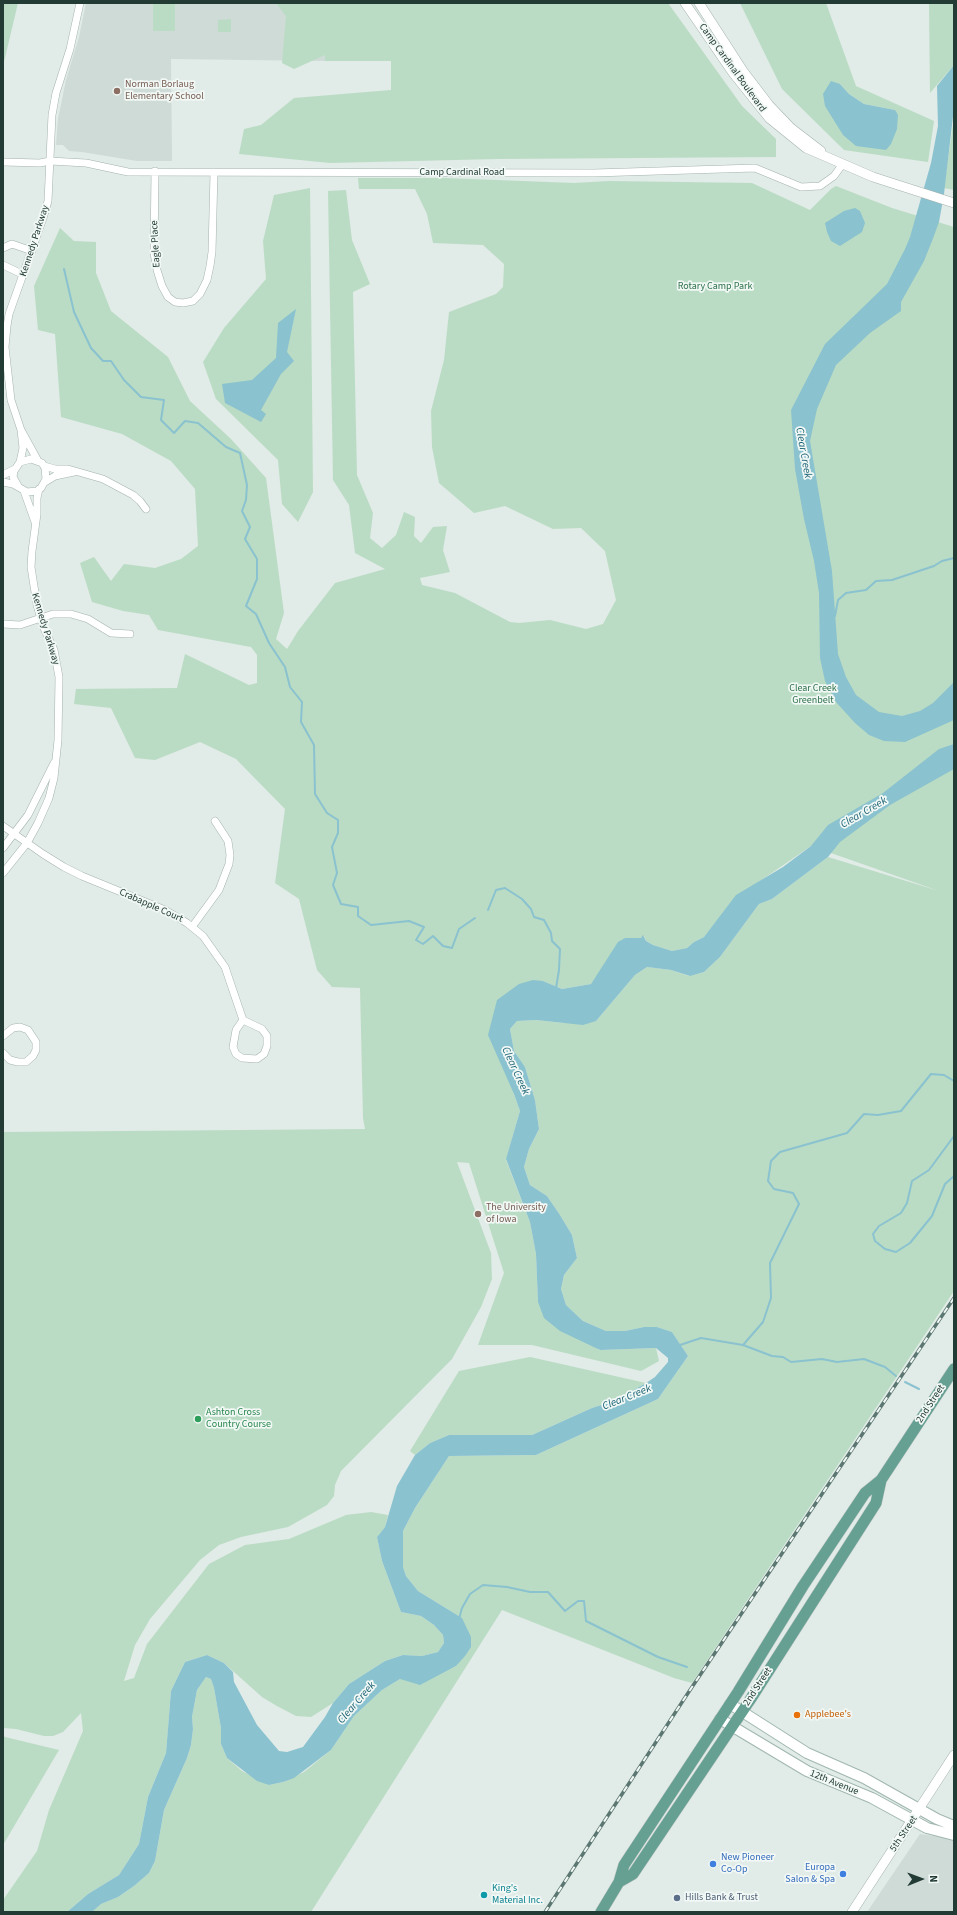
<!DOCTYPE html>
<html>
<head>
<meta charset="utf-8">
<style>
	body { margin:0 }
	#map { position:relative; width:957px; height:1915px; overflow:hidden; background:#e1ebe7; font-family:"Source Sans 3",sans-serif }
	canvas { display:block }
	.frame { position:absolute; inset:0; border:4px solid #223b35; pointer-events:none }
	.north { position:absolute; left:901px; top:1859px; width:40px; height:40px; -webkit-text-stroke:3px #f1f8f5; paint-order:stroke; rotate:89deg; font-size:11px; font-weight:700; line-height:16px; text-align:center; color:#223b35 }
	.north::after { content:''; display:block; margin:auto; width:14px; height:18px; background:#223b35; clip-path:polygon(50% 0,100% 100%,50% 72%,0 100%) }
</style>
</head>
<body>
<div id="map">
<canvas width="957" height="1915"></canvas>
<div class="frame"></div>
<div class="north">N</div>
</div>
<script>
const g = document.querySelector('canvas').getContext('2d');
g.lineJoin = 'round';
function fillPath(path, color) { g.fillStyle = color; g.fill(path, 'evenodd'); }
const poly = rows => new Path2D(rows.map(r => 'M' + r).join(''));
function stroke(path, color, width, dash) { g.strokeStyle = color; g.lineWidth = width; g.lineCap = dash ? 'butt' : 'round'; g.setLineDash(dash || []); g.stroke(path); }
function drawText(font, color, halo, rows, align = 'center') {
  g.font = font + ' "Source Sans 3",sans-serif'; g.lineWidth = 3.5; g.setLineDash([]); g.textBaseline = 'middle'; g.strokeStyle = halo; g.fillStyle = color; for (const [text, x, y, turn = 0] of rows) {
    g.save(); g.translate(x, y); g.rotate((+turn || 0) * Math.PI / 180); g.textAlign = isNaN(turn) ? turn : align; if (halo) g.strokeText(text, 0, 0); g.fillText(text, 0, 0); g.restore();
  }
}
const built = poly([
	[86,3,325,3,325,61,171,59,172,161,137,161,82,152,69,151,63,145,56,145,58,119,66,80,79,37],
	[920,1834,954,1839,954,1912,867,1912]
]);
const green = poly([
	[3,3,18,3,3,66],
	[153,3,175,3,175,31,153,31],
	[276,3,668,3,742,106,776,139,776,157,497,159,330,163,239,154,244,129,261,125,294,98,391,90,391,61,325,61,325,55,294,69,282,63,286,16],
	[740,3,826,3,856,86,934,121,928,162,844,150,782,89],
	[840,84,849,94,864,104,895,110,843,135],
	[929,3,954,3,954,65,930,93],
	[231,19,231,32,218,32,218,20],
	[954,117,954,190,944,188],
	[358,178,445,178,574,183,609,181,752,183,810,210,831,189,836,186,892,208,954,227,954,1291,692,1683,674,1678,502,1610,311,1912,92,1912,101,1904,118,1897,134,1886,149,1873,155,1861,164,1810,187,1758,191,1745,193,1729,192,1717,197,1690,206,1677,211,1679,214,1688,221,1728,221,1744,227,1758,242,1771,269,1785,283,1782,304,1772,331,1750,354,1716,382,1690,400,1679,440,1674,456,1666,462,1618,418,1591,406,1576,403,1567,403,1531,415,1508,449,1456,536,1455,658,1399,688,1356,672,1332,657,1327,644,1327,625,1331,606,1331,583,1321,566,1305,561,1289,564,1275,577,1258,572,1235,560,1215,547,1196,530,1185,524,1167,529,1149,539,1129,535,1100,525,1067,514,1051,510,1029,517,1021,536,1020,564,1023,596,1021,635,975,647,967,671,970,689,976,704,972,720,957,759,904,772,899,828,857,939,891,811,846,760,881,717,921,704,937,694,942,687,948,672,951,653,945,646,941,644,936,641,938,625,938,591,984,562,989,543,981,497,1000,514,1094,520,1111,506,1160,530,1222,536,1254,538,1302,599,1350,656,1348,659,1361,641,1371,532,1345,478,1345,504,1273,469,1163,457,1162,491,1253,492,1279,481,1307,452,1359,341,1471,335,1485,334,1496,327,1505,288,1527,241,1537,219,1545,200,1560,150,1619,135,1645,124,1681,134,1678,147,1644,209,1564,245,1545,289,1539,346,1515,371,1512,388,1515,385,1527,377,1537,382,1561,401,1612,421,1616,434,1625,443,1635,444,1643,438,1652,422,1656,403,1655,385,1661,349,1684,333,1703,311,1717,296,1716,277,1706,262,1697,224,1663,207,1655,185,1662,171,1691,166,1753,148,1797,139,1844,119,1875,88,1894,67,1912,3,1912,3,1900,37,1851,49,1810,83,1731,81,1713,63,1732,53,1736,44,1736,16,1729,3,1728,3,1132,365,1129,363,1118,360,988,332,987,317,970,299,899,275,883,285,809,236,759,200,742,155,760,135,758,111,708,74,704,76,689,177,688,185,654,249,685,257,683,257,655,251,647,158,630,149,615,123,611,92,602,80,563,94,557,111,581,124,564,155,568,181,559,198,546,195,489,171,461,122,434,61,417,55,334,38,330,34,286,60,228,74,241,96,242,96,273,111,311,168,357,190,401,231,439,266,478,284,613,276,639,287,649,298,631,335,583,385,569,355,553,349,505,333,480,328,191,346,190,352,240,370,284,353,292,357,475,373,513,370,538,382,548,396,535,404,512,415,517,414,536,421,543,433,527,447,526,443,550,450,572,420,578,422,585,455,593,510,622,519,623,550,620,586,629,603,624,616,600,605,551,581,528,553,529,505,506,474,513,439,483,432,447,431,411,444,360,449,312,496,294,503,287,504,264,483,245,433,243,427,214,415,189,359,189],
	[310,188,313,492,298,522,282,504,278,460,216,399,203,362,224,328,266,279,263,241,274,195],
	[530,1357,646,1383,614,1401,592,1408,532,1435,449,1435,430,1443,415,1455,410,1451,459,1371],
	[3,1735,5,1737,59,1750,3,1845]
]);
const water = poly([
	[954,65,954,108,944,194,939,222,932,241,924,261,901,302,901,311,870,333,836,365,817,409,810,441,832,571,838,654,846,677,856,695,879,712,902,716,920,711,933,703,954,682,954,720,905,742,884,741,869,735,855,723,836,702,825,681,820,658,819,593,814,561,804,519,795,469,791,410,825,344,887,284,905,249,910,237,931,163,938,126,937,86],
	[831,81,840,84,849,94,864,104,895,110,898,115,897,129,891,144,886,150,856,146,843,135,825,106,823,94],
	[855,208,860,211,865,223,862,232,840,246,831,241,827,232,825,223,844,211],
	[296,309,287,352,294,361,281,374,261,410,266,414,261,422,225,403,222,384,252,380,276,358,278,323],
	[954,744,954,769,890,805,840,842,828,857,772,899,759,904,720,957,704,972,690,976,671,970,647,967,635,975,596,1021,583,1025,536,1020,517,1021,510,1029,514,1051,525,1067,535,1100,539,1129,529,1149,524,1167,530,1185,547,1196,560,1215,572,1235,577,1258,564,1275,561,1289,566,1305,583,1321,606,1331,625,1331,644,1327,657,1327,672,1332,688,1356,658,1399,536,1455,449,1456,415,1508,403,1531,403,1567,406,1576,418,1591,462,1618,471,1637,471,1647,465,1656,456,1666,420,1685,400,1679,382,1690,354,1716,331,1750,294,1778,283,1782,269,1785,257,1781,227,1758,221,1744,221,1728,214,1688,211,1679,206,1677,197,1690,192,1717,193,1729,191,1745,187,1758,164,1810,155,1861,149,1873,134,1886,118,1897,101,1904,92,1912,67,1912,88,1894,119,1875,139,1844,148,1797,166,1753,171,1691,185,1662,207,1655,224,1663,233,1672,234,1682,257,1725,279,1751,287,1752,303,1747,325,1717,333,1703,349,1684,385,1661,403,1655,422,1656,438,1652,444,1643,443,1635,434,1625,421,1616,401,1612,382,1561,377,1537,385,1527,397,1486,415,1455,430,1443,449,1435,532,1435,592,1408,614,1401,646,1383,655,1377,668,1362,668,1358,656,1348,600,1350,560,1331,544,1318,538,1302,536,1254,530,1222,506,1159,520,1111,514,1094,488,1035,497,1000,519,984,533,980,543,981,562,989,591,984,618,942,625,938,641,938,643,935,646,941,653,945,672,951,687,948,694,942,704,937,736,895,783,867,811,846,828,825,883,793,939,749]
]);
const stream = poly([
	[64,269,74,312,91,348,103,361,111,361,124,380,141,397,164,400,161,420,174,433,185,421,198,423,226,447,240,453,247,485,246,500,242,511,250,527,245,539,257,559,257,579,246,606,256,614,269,643,285,667,290,687,302,702,301,722,314,745,315,794,327,813,338,820,338,833,332,847,337,873,333,885,341,904,358,907,358,916,371,925,409,921,424,927,416,940,423,944,433,936,443,946,452,948,459,929,475,918],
	[835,616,838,600,846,593,866,590,876,581,892,580,934,566,942,561,954,558],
	[488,910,496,890,505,888,522,899,531,909,534,917,544,920,551,933,552,941,560,949,559,970,556,988],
	[954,1136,929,1170,912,1181,907,1203,901,1213,879,1226,873,1234,875,1241,885,1249,896,1252,910,1243,932,1216,945,1184,954,1176],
	[680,1345,701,1338,743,1345,763,1322,771,1298,770,1263,799,1204,793,1193,774,1189,768,1181,771,1161,780,1152,847,1133,864,1114,878,1115,901,1111,931,1074,944,1075,954,1081],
	[743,1345,772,1356,783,1357,791,1362,822,1359,837,1362,864,1359,885,1367,896,1376],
	[905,1382,919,1389],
	[459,1619,462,1608,470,1594,483,1585,507,1587,530,1592,548,1592,565,1611,578,1601,584,1601,586,1621,658,1657,687,1667]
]);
const minor = poly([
	[3,162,40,163,50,161,86,163,128,172,594,173,755,168,801,187,820,186,834,176,842,165],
	[155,171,154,253,157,270,162,286,168,297,175,302,183,303,193,301,200,294,207,280,210,266,212,252,214,172],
	[3,248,12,244,32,251],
	[3,265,24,275],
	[38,461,21,430,11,400,5,347,7,326,9,314,43,218,48,201,52,115,56,93,70,49,80,3],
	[20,462,23,448,21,430],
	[44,466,55,469,68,469,103,479,133,495,140,501,146,509],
	[3,475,15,469],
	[3,482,13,484,27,492,37,491,41,488,46,479,45,468,42,463,31,459,20,462,14,471,13,477,18,486],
	[45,482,55,476,74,472],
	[24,491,35,522],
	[3,624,20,625,53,614,71,614,88,619,111,633,130,634],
	[3,826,43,854,64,867,82,876,165,910,187,923,203,936,225,967,243,1020,236,1030,233,1047,236,1054,242,1058,257,1059,264,1054,267,1046,267,1036,262,1029,243,1020],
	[3,848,28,815,54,763],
	[3,873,27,843,38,823,49,798,54,778,58,740,59,677,54,650,43,626,37,605,31,567,32,551,37,514,37,498,39,489],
	[192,927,219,890,229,864,230,855,228,841,215,821],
	[3,1036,13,1028,20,1027,28,1030,36,1042,36,1050,33,1056,26,1062,18,1062,10,1060,3,1053]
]);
const tertiary = poly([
	[685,3,733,73,769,118,806,148,873,177,954,203],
	[699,3,743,71,769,105,791,128,821,151],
	[852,1912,954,1755]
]);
const secondary = poly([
	[730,1704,807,1753,864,1778,937,1819,954,1826],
	[720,1719,807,1771,872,1798,927,1828,954,1835]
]);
const primary = poly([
	[619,1882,633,1874,750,1700,876,1503,881,1480,954,1369],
	[601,1912,619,1882,624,1865,738,1692,803,1586,865,1493,881,1480]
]);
const rail = poly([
	[545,1912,690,1690,954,1298]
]);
const markers = [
	[117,91,4,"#8d6e63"],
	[478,1214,4,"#8d6e63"],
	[198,1419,4,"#2e9e5b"],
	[797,1715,4,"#e8710a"],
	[713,1864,4,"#3f7fe0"],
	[843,1874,4,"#3f7fe0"],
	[484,1895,4,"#0f9aa8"],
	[677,1898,4,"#5c6f8a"]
];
const streetNames = [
	["Camp Cardinal Boulevard",732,68,54],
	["Camp Cardinal Road",462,173],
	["Kennedy Parkway",35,241,-72],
	["Eagle Place",156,244,-93],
	["Kennedy Parkway",45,629,73],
	["Crabapple Court",151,906,24],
	["2nd Street",931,1404,-57],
	["2nd Street",758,1687,-57],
	["12th Avenue",834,1783,22],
	["5th Street",904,1834,-56]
];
const educationNames = [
	["Norman Borlaug",125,85],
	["Elementary School",125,97],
	["The University",486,1208],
	["of Iowa",486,1220]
];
const parkNames = [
	["Rotary Camp Park",715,287],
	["Clear Creek",813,689],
	["Greenbelt",813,701]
];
const leisureNames = [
	["Ashton Cross",206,1413],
	["Country Course",206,1425]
];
const foodNames = [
	["Applebee's",805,1715]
];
const shopNames = [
	["New Pioneer",721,1858],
	["Co-Op",721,1870],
	["Europa",835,1868,"right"],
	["Salon & Spa",835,1880,"right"]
];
const cultureNames = [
	["King's",492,1889],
	["Material Inc.",492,1901]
];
const serviceNames = [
	["Hills Bank & Trust",685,1898]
];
const waterNames = [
	["Clear Creek",803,453,80],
	["Clear Creek",864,813,-30],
	["Clear Creek",515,1071,65],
	["Clear Creek",627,1398,-22],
	["Clear Creek",357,1703,-49]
];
fillPath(built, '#cfdbd6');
fillPath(green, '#badcc4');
fillPath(water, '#8ac2cf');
stroke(stream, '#8ac2cf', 2);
stroke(minor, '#a4b3ae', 8);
stroke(tertiary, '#a4b3ae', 10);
stroke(secondary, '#a0b7af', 12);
stroke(primary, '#c1c8c6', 12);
stroke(minor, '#fff', 7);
stroke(tertiary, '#fff', 9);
stroke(secondary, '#fff', 10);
stroke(primary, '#66a093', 11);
stroke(rail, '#5c7771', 3.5);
stroke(rail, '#f1f8f5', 2, [6]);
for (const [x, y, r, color] of markers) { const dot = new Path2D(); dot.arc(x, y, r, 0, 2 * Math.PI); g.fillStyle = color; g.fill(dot); stroke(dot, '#f1f8f5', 1.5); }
drawText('10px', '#223b35', '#f1f8f5', streetNames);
drawText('10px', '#785e54', '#f1f8f5', educationNames, 'left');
drawText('10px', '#2d714a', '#f1f8f5', parkNames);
drawText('10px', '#27864d', '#f1f8f5', leisureNames, 'left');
drawText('10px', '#c56008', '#f1f8f5', foodNames, 'left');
drawText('10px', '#366cbe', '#f1f8f5', shopNames, 'left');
drawText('10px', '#0d838f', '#f1f8f5', cultureNames, 'left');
drawText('10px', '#4e5e75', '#f1f8f5', serviceNames, 'left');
drawText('italic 11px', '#1d6476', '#f1f8f5', waterNames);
</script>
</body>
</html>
